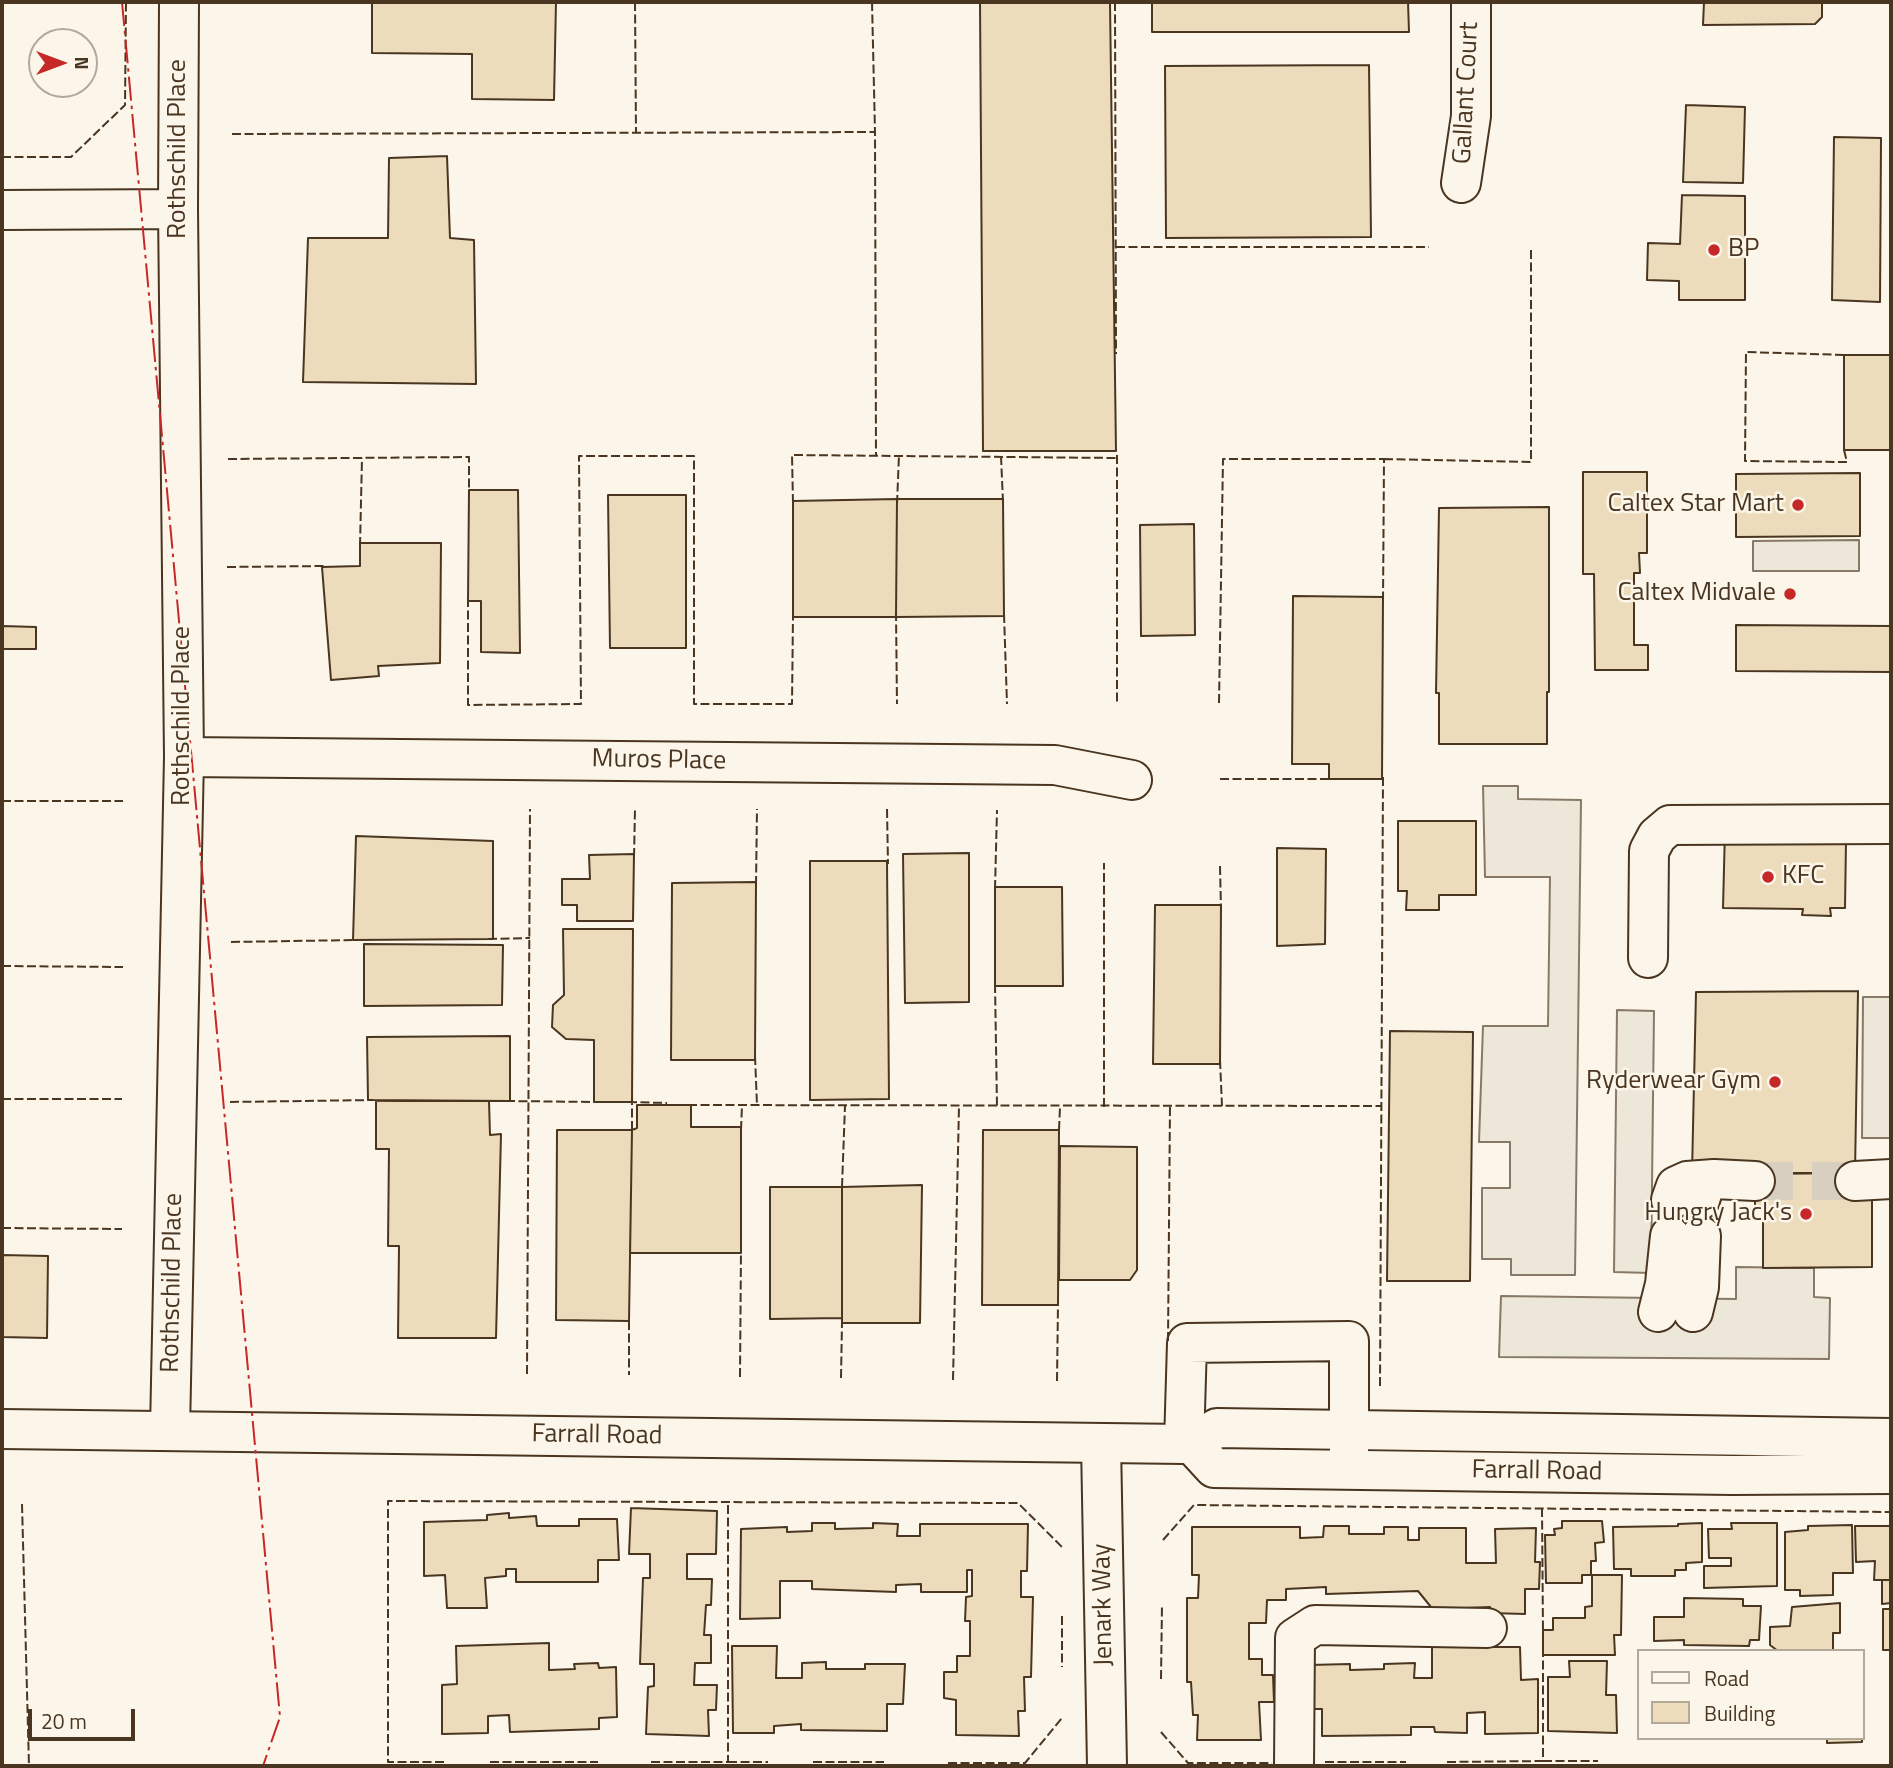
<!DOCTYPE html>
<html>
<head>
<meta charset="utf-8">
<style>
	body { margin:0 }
	#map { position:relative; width:1893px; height:1768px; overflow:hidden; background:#fbf6e9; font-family:"Titillium Web",sans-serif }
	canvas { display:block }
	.frame { position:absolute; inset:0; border:4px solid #4a3520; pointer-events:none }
	.legend { position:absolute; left:1637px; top:1649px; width:228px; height:91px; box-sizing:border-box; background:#fbf6e9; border:2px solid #b4a999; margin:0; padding:9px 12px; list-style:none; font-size:21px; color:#4a3520 }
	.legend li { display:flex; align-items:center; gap:14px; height:35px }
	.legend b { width:35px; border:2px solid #b4a999 }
	.north { position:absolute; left:28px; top:28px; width:70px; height:70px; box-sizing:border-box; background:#fbf6e9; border:2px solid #b4a999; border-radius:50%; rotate:90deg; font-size:19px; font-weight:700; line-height:28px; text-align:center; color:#4a3520 }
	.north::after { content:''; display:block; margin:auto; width:24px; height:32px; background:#c62828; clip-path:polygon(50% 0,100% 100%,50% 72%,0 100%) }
	.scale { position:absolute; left:28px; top:1709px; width:107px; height:32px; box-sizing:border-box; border:4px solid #4a3520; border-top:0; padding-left:9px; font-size:21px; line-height:24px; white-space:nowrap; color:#4a3520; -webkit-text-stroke:5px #fbf6e9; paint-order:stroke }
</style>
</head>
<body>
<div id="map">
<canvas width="1893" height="1768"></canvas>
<div class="frame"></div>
<ul class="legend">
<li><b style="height:9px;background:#fbf6e9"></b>Road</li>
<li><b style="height:19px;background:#ecdcbc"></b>Building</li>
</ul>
<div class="north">N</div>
<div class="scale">20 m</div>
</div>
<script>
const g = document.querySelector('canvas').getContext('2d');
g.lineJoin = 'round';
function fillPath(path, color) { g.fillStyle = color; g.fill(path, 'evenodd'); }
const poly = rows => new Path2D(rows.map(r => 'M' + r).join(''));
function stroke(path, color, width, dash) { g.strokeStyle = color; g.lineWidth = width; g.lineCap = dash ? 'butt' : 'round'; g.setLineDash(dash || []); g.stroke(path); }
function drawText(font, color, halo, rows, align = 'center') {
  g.font = font + ' "Titillium Web",sans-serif'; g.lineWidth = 5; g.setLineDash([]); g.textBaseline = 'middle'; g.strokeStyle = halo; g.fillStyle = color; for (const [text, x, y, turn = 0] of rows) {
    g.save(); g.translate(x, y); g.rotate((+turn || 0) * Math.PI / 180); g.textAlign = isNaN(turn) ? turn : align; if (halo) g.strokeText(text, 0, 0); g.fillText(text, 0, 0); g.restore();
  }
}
const parking = poly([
	[1859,540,1859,571,1753,571,1753,541,1859,540],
	[1483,786,1518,786,1518,799,1581,800,1575,1275,1511,1275,1511,1259,1482,1259,1482,1188,1510,1188,1510,1142,1479,1142,1483,1026,1548,1026,1550,877,1485,877,1483,786],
	[1863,997,1891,997,1891,1138,1862,1138,1863,997],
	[1617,1010,1654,1011,1651,1273,1614,1272,1617,1010],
	[1736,1267,1814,1268,1814,1297,1830,1298,1829,1359,1499,1357,1501,1296,1736,1299,1736,1267]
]);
const building = poly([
	[372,2,556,2,554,100,472,99,472,54,372,53,372,2],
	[980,2,1110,2,1116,451,983,451,980,2],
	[1152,2,1408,2,1409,32,1152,32,1152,2],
	[1704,2,1822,2,1822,17,1815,24,1703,25,1704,2],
	[1369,65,1371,237,1166,238,1165,66,1369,65],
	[1686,105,1745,107,1743,183,1683,182,1686,105],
	[1834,137,1881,138,1880,302,1832,300,1834,137],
	[447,156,450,238,474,240,476,384,303,382,308,238,388,238,389,158,447,156],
	[1682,195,1745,196,1745,300,1679,300,1679,281,1647,280,1648,243,1680,244,1682,195],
	[1844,355,1891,355,1891,450,1844,450,1844,355],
	[1583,472,1647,472,1647,553,1639,553,1640,573,1634,573,1634,645,1648,645,1648,670,1595,670,1594,574,1583,574,1583,472],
	[1860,473,1860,536,1736,537,1736,474,1860,473],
	[469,490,518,490,520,653,481,652,481,601,468,601,469,490],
	[608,495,686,495,686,648,610,648,608,495],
	[897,499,1003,499,1004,616,896,617,897,499],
	[897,499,896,617,793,617,793,501,897,499],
	[1549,507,1549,692,1547,692,1547,744,1439,744,1439,693,1436,693,1439,508,1549,507],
	[1194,524,1195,635,1141,636,1140,525,1194,524],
	[360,543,441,543,440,663,378,666,379,676,331,680,322,567,360,566,360,543],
	[1293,596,1383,597,1382,779,1329,779,1329,764,1292,764,1293,596],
	[1736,625,1891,626,1891,672,1736,671,1736,625],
	[2,626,36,627,36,649,2,649,2,626],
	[1398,821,1476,821,1476,895,1439,895,1439,910,1406,910,1407,891,1398,891,1398,821],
	[1725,829,1846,841,1845,908,1830,908,1831,916,1802,915,1803,909,1723,908,1725,829],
	[356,836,493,841,493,939,353,940,356,836],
	[1277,848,1326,849,1325,944,1277,946,1277,848],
	[969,853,969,1002,905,1003,903,854,969,853],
	[634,854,633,921,577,921,577,905,562,905,562,879,590,879,589,855,634,854],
	[810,861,887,861,889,1099,810,1100,810,861],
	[756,882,755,1060,671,1060,672,883,756,882],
	[995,887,1062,887,1063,986,995,986,995,887],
	[1155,905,1221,905,1220,1064,1153,1064,1155,905],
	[563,929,633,929,632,1102,594,1102,594,1040,566,1039,552,1027,553,1005,564,995,563,929],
	[364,944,503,945,502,1005,364,1006,364,944],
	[1858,991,1855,1173,1692,1173,1696,992,1858,991],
	[1390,1031,1473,1032,1470,1281,1387,1281,1390,1031],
	[510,1036,510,1101,368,1100,367,1037,510,1036],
	[376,1101,489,1101,490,1135,501,1134,496,1338,398,1338,399,1246,388,1246,389,1149,376,1149,376,1101],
	[637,1105,691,1105,691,1127,741,1127,741,1253,630,1253,632,1130,637,1128,637,1105],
	[557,1130,632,1130,629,1321,556,1320,557,1130],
	[983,1130,1059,1130,1058,1305,982,1305,983,1130],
	[1060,1146,1137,1147,1137,1270,1130,1280,1059,1280,1060,1146],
	[1855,1173,1872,1197,1872,1267,1763,1268,1763,1206,1755,1206,1755,1174,1855,1173],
	[922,1185,920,1323,842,1323,842,1187,922,1185],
	[770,1187,842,1187,842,1318,770,1319,770,1187],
	[2,1255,48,1256,47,1338,2,1337,2,1255],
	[631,1508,717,1511,716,1554,687,1554,687,1579,712,1579,711,1605,706,1605,704,1635,711,1635,711,1663,695,1663,694,1685,717,1685,716,1710,708,1710,709,1736,646,1734,648,1687,654,1686,654,1664,640,1664,643,1578,650,1578,650,1554,629,1554,631,1508],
	[509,1513,509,1518,536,1516,537,1526,579,1526,579,1519,617,1519,619,1560,598,1560,598,1582,516,1582,516,1569,506,1569,506,1576,485,1578,487,1608,447,1608,445,1575,424,1576,424,1522,487,1520,487,1515,509,1513],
	[1562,1521,1602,1521,1604,1542,1595,1543,1596,1561,1591,1561,1591,1575,1582,1575,1582,1583,1546,1583,1545,1535,1555,1535,1554,1529,1562,1528,1562,1521],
	[812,1523,835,1523,835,1529,873,1528,873,1523,898,1524,897,1536,920,1536,920,1524,1028,1524,1027,1571,1021,1571,1021,1597,1033,1597,1031,1677,1024,1677,1025,1711,1018,1711,1019,1736,956,1735,956,1700,944,1698,944,1672,957,1672,957,1656,970,1656,970,1621,965,1621,966,1597,972,1596,972,1570,967,1570,967,1592,921,1592,921,1584,896,1585,896,1592,812,1589,812,1581,780,1581,780,1618,740,1619,741,1529,787,1527,787,1532,812,1531,812,1523],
	[1702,1523,1702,1562,1686,1563,1686,1570,1675,1570,1675,1576,1631,1576,1631,1569,1614,1569,1613,1527,1678,1526,1678,1524,1702,1523],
	[1731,1523,1777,1523,1777,1586,1704,1588,1704,1566,1731,1566,1731,1558,1709,1558,1708,1529,1732,1529,1731,1523],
	[1852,1525,1853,1573,1833,1573,1833,1595,1800,1596,1800,1590,1785,1590,1785,1532,1808,1530,1808,1526,1852,1525],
	[1324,1526,1349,1526,1349,1534,1384,1534,1384,1527,1408,1527,1408,1540,1419,1540,1419,1528,1466,1528,1466,1563,1496,1563,1495,1529,1536,1528,1535,1562,1540,1562,1539,1589,1525,1589,1525,1614,1490,1613,1490,1607,1466,1608,1465,1613,1435,1612,1418,1591,1326,1594,1326,1587,1286,1589,1286,1600,1267,1600,1266,1623,1249,1623,1249,1659,1262,1659,1262,1675,1273,1675,1274,1702,1259,1702,1261,1740,1197,1740,1198,1715,1193,1715,1191,1682,1187,1682,1187,1598,1198,1598,1199,1575,1192,1575,1192,1527,1300,1527,1300,1538,1323,1537,1324,1526],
	[1855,1526,1891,1526,1891,1580,1874,1580,1875,1561,1856,1562,1855,1526],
	[1592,1575,1622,1575,1621,1635,1614,1635,1615,1655,1543,1655,1543,1630,1553,1630,1553,1618,1585,1618,1585,1607,1592,1606,1592,1575],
	[1882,1580,1891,1580,1891,1603,1882,1604,1882,1580],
	[1684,1598,1743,1599,1743,1606,1761,1606,1759,1640,1750,1640,1749,1646,1684,1645,1684,1640,1654,1641,1654,1617,1684,1617,1684,1598],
	[1840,1603,1840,1633,1833,1633,1833,1651,1778,1651,1770,1645,1770,1627,1790,1626,1792,1607,1840,1603],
	[1883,1609,1891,1609,1891,1650,1883,1650,1883,1609],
	[549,1643,549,1670,575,1669,574,1664,598,1663,599,1668,616,1667,617,1717,599,1718,599,1729,510,1732,509,1715,488,1716,488,1733,442,1734,442,1685,457,1684,456,1646,549,1643],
	[732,1646,777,1646,776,1678,802,1678,802,1663,826,1662,826,1669,865,1669,865,1664,905,1664,903,1704,887,1704,887,1731,801,1730,801,1724,774,1726,774,1733,733,1733,732,1646],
	[1432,1647,1520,1647,1521,1680,1538,1679,1538,1733,1485,1734,1485,1712,1467,1713,1467,1733,1435,1732,1434,1727,1411,1727,1411,1735,1322,1736,1322,1709,1307,1709,1309,1665,1350,1664,1350,1670,1384,1669,1384,1664,1415,1663,1414,1678,1432,1678,1432,1647],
	[1569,1661,1607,1661,1606,1695,1616,1695,1617,1733,1548,1731,1548,1677,1570,1677,1569,1661],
	[1827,1738,1862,1738,1862,1742,1827,1743,1827,1738]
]);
const minorTunnel = poly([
	[1755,1181,1855,1181]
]);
const minor = poly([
	[1461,183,1471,116,1471,2],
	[2,210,178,209],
	[184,757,1055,765,1132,780],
	[1648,958,1649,851,1657,836,1670,825,1891,824],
	[1855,1181,1891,1179],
	[1671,1200,1676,1186,1687,1181,1714,1179],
	[1700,1200,1704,1187,1714,1179,1755,1181],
	[1658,1312,1665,1284,1670,1236],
	[1693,1312,1699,1287,1701,1236],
	[170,1430,184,757,178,209,179,2],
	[1101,1443,1107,1766],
	[1184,1444,1187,1343,1349,1341,1349,1464],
	[1294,1766,1295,1638,1315,1625,1487,1628]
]);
const major = poly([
	[2,1429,1184,1444,1192,1444,1217,1428,1891,1438],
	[1192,1444,1214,1468,1732,1475,1891,1474]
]);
const fence = poly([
	[635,2,636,133],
	[872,2,875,132,876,455],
	[1115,2,1116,354],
	[232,134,875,132],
	[2,157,71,157,125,105,126,2],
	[1116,247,1429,247],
	[1844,355,1746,352,1745,461,1847,462,1844,450],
	[1117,455,1117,704],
	[1001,456,1003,502],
	[228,459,469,457,469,493],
	[1384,459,1531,462,1531,248],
	[793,503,792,455,1117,458],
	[897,504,899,455],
	[360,546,362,458],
	[227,567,324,566],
	[468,598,468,705,581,704,579,456,694,456,694,704,792,704,793,615],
	[896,612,897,704],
	[1004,614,1007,704],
	[1219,703,1223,459,1384,459,1383,602],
	[1220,779,1332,779],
	[2,801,123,801],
	[887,809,888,864],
	[634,857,635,809],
	[1220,866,1221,910],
	[756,885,757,809],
	[995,889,997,810],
	[488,939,530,938],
	[231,942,355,940],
	[2,966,123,967],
	[995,984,997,1106],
	[755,1056,757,1105],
	[1220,1060,1222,1106],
	[2,1099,122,1099],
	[506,1101,597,1102],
	[230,1102,373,1100],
	[628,1102,667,1103],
	[688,1105,1381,1106],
	[1104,1107,1104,863],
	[632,1130,632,1098],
	[741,1130,742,1105],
	[1059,1130,1060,1107],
	[842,1187,845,1106],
	[2,1228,122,1229],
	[629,1321,629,1375],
	[1168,1341,1170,1106],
	[527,1374,530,809],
	[740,1377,741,1249],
	[841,1378,842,1323],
	[953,1380,959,1106],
	[1057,1381,1058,1305],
	[1380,1386,1383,777],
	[22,1504,29,1766],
	[1542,1508,1543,1633],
	[1163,1540,1194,1505,1891,1512],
	[1062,1616,1062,1667],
	[1161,1679,1162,1605],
	[1161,1732,1188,1763,1272,1763],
	[1543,1761,1598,1761],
	[444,1762,388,1762,388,1501,1018,1503,1062,1547],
	[490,1762,598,1762],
	[651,1762,728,1762,728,1502],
	[728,1762,768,1762],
	[813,1762,884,1762],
	[1325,1762,1406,1762],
	[1447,1762,1543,1761,1543,1651],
	[948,1763,1025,1763,1062,1718]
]);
const power = poly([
	[122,2,280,1717,263,1766]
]);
const markers = [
	[1714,250,7,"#c62828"],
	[1798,505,7,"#c62828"],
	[1790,594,7,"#c62828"],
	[1768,877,7,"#c62828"],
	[1775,1082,7,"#c62828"],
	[1806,1214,7,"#c62828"]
];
const streetNames = [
	["Gallant Court",1467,93,-87],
	["Rothschild Place",179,149,-90],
	["Rothschild Place",183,716,-90],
	["Muros Place",659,761,1],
	["Rothschild Place",173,1283,-89],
	["Farrall Road",597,1436,1],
	["Farrall Road",1537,1472,1],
	["Jenark Way",1104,1605,-91]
];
const poiNames = [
	["BP",1728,250,"left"],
	["Caltex Star Mart",1784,505],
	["Caltex Midvale",1776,594],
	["KFC",1782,877,"left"],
	["Ryderwear Gym",1761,1082],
	["Hungry Jack's",1792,1214]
];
fillPath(parking, '#ede7d9');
stroke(parking, '#887966', 2);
fillPath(building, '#ecdcbc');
stroke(building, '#4a3520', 2);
stroke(minorTunnel, '#d8cfc1', 38, [38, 19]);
stroke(minor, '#4a3520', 42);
stroke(major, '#4a3520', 42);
stroke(minor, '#fbf6e9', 38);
stroke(major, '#fbf6e9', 38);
stroke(fence, '#4a3520', 2, [9, 3.5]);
stroke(power, '#c62828', 2, [24, 5, 3.5, 5]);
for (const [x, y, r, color] of markers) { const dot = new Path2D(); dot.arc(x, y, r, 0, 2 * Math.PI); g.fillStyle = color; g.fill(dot); stroke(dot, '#fbf6e9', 2.5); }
drawText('26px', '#4a3520', '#fbf6e9', streetNames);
drawText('26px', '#4a3520', '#fbf6e9', poiNames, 'right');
</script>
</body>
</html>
